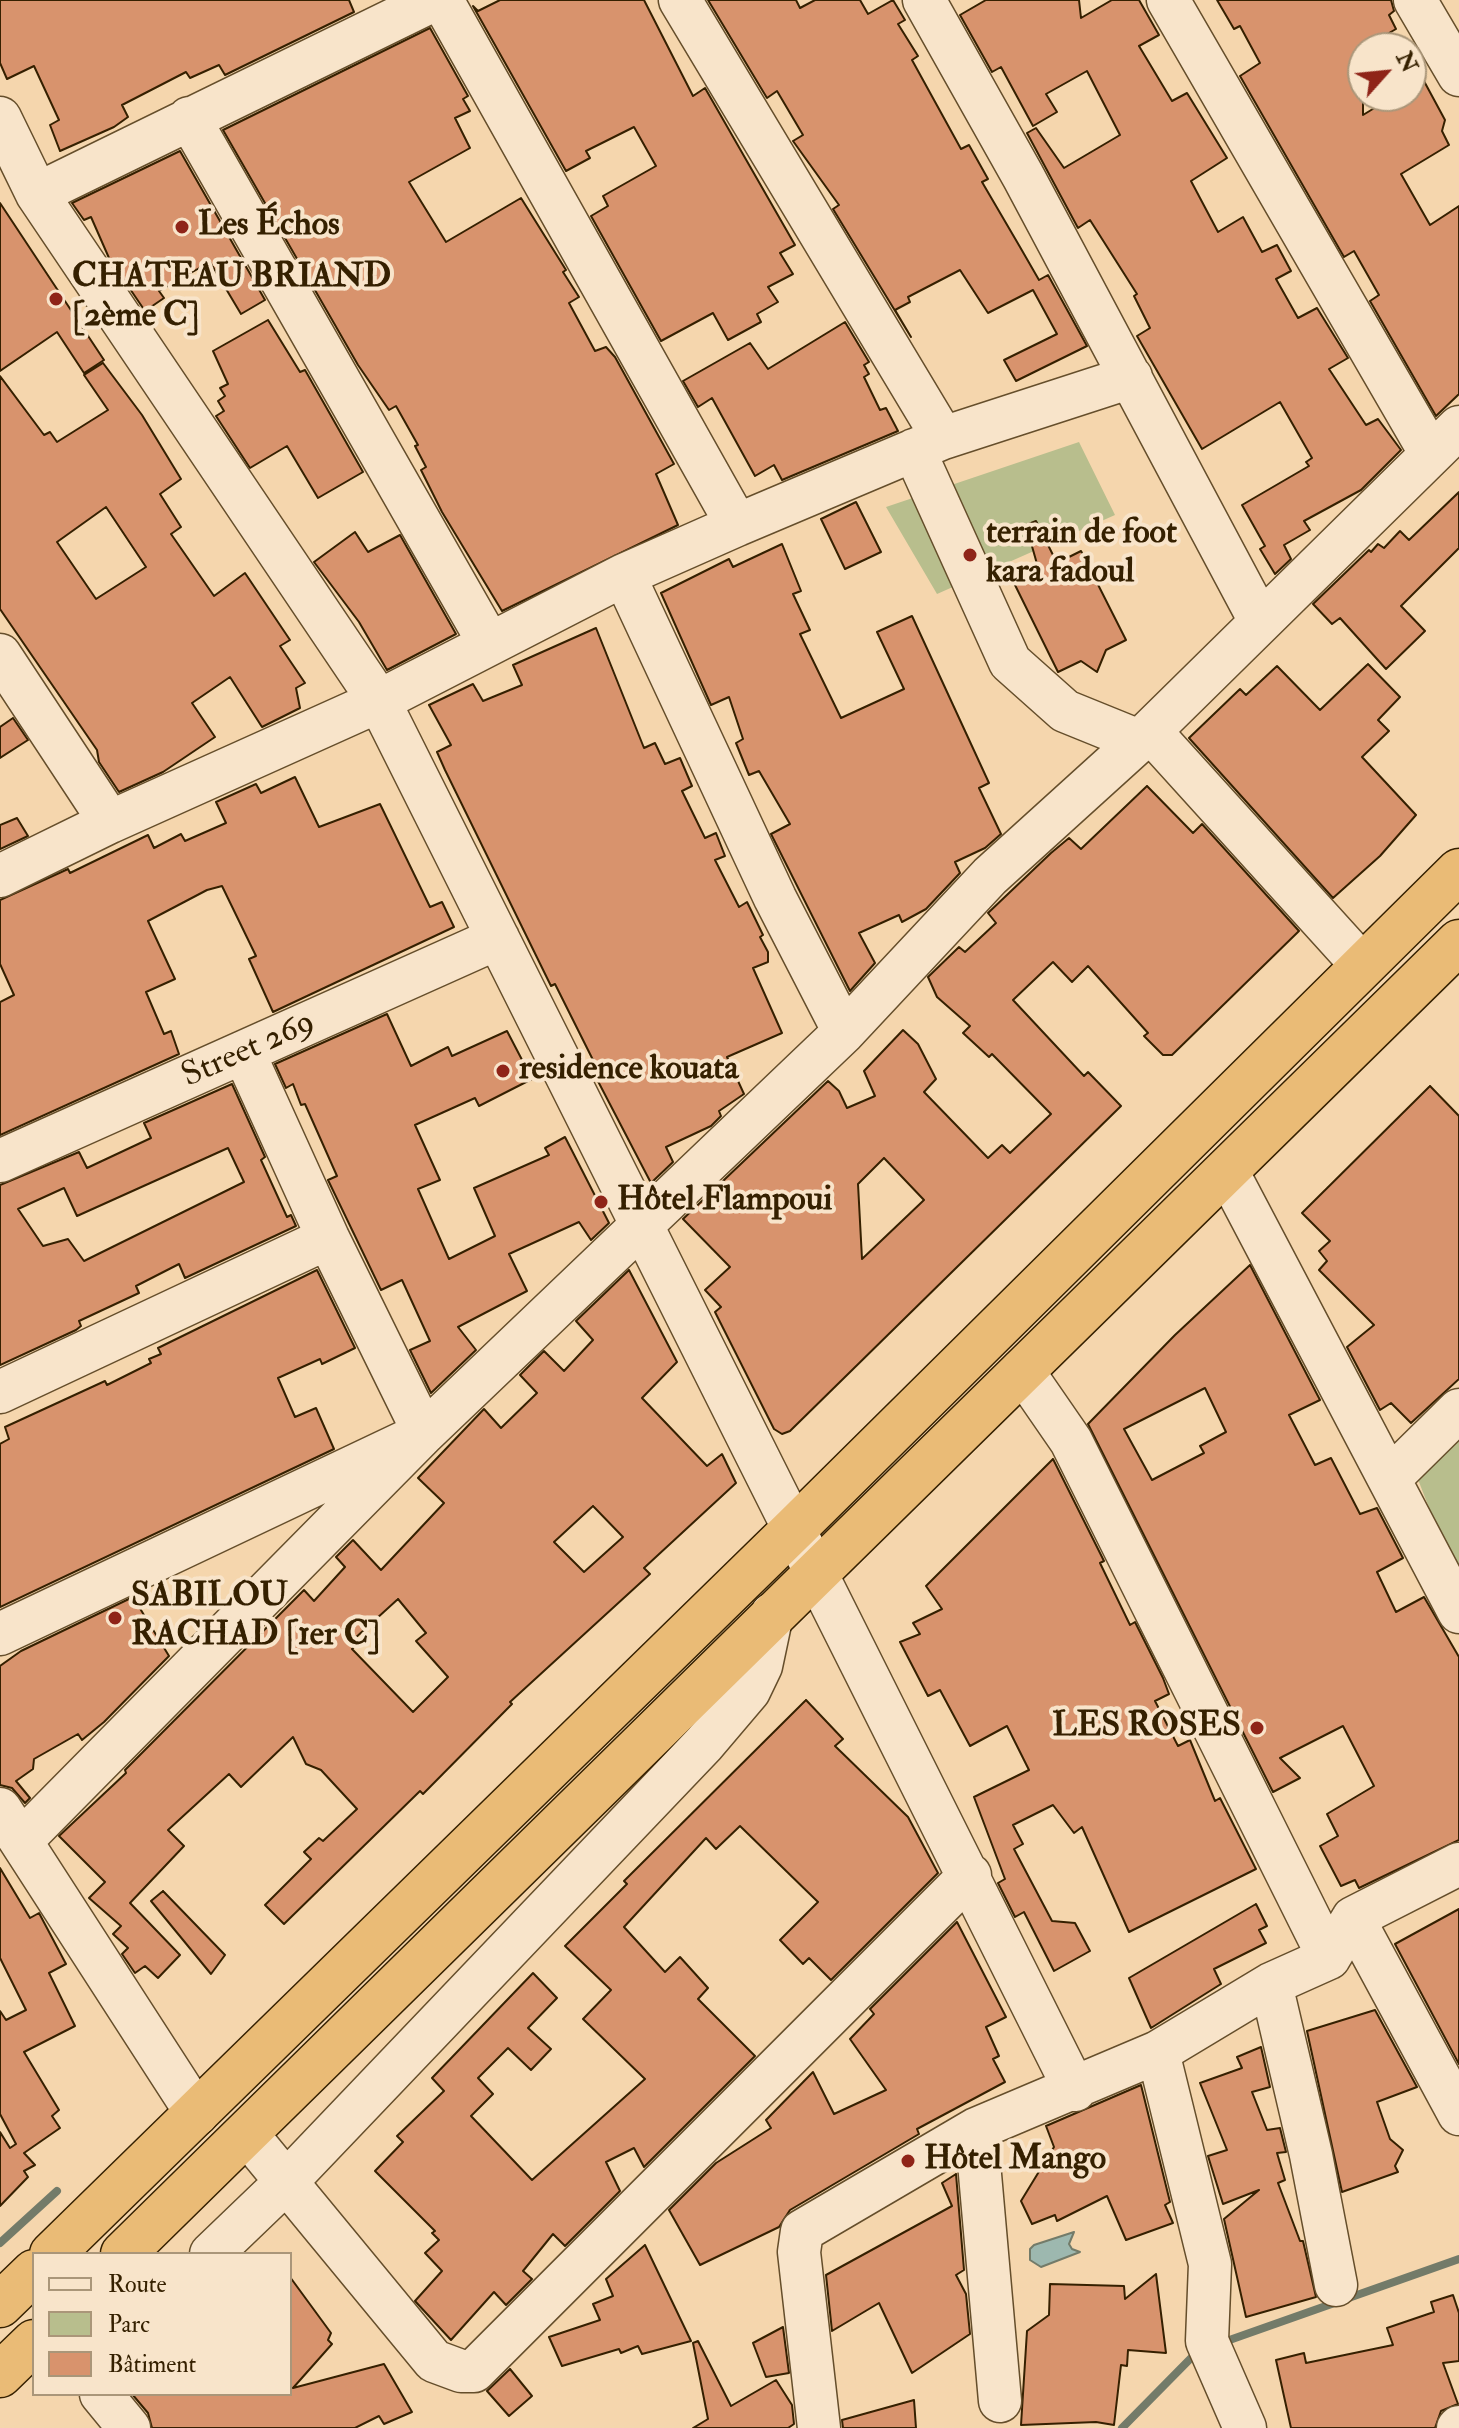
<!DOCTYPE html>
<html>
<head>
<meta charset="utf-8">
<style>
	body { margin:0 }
	#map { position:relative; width:1459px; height:2428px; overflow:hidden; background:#f5d6ad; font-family:"IM FELL Double Pica",serif }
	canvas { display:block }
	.legend { position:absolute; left:32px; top:2252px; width:260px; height:144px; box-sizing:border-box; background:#f8e4ca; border:2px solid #aa9679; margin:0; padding:10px 14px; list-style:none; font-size:24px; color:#352000 }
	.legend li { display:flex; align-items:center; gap:16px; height:40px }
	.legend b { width:40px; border:2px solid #aa9679 }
	.north { position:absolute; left:1347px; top:32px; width:80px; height:80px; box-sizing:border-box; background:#f8e4ca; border:2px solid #aa9679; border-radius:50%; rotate:63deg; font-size:22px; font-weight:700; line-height:32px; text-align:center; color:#352000 }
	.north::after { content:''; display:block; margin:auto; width:28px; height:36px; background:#8f2418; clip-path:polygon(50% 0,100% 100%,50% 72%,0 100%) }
</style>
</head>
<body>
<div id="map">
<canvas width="1459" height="2428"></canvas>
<ul class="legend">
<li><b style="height:10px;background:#f8e4ca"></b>Route</li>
<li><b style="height:22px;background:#b8be8d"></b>Parc</li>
<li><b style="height:22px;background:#d8936d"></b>Bâtiment</li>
</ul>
<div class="north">N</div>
</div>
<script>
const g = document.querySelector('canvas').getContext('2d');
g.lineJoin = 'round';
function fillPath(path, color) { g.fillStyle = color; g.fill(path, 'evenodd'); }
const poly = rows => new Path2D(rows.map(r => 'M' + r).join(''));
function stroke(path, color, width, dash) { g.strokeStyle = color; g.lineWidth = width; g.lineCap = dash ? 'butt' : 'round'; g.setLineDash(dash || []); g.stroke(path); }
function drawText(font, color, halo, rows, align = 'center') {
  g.font = font + ' "IM FELL Double Pica",serif'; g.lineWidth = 8; g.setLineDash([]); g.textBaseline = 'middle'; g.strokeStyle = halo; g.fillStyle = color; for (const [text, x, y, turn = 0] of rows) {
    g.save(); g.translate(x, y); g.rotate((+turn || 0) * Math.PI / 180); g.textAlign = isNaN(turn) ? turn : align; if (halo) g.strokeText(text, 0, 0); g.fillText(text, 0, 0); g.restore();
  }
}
const green = poly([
	[1079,442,1115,515,937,594,886,507],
	[1459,1424,1459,1585,1412,1464]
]);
const water = poly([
	[1074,2232,1069,2244,1072,2249,1080,2252,1041,2267,1030,2260,1030,2249,1034,2245,1074,2232]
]);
const stream = poly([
	[0,2243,57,2191],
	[1221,2343,1459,2259],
	[1122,2428,1197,2352]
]);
const building = poly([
	[0,0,349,0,354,12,225,75,219,65,190,78,186,72,122,105,128,117,114,127,60,151,50,125,59,120,34,66,7,79,0,63,0,0],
	[500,0,644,0,693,96,705,88,795,245,780,253,793,274,768,287,778,302,757,314,761,322,728,340,713,313,661,341,591,216,608,206,603,196,656,166,634,127,586,151,590,158,566,171,473,6,478,11,500,0],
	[708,0,796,0,800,8,815,0,860,0,868,14,893,0,905,20,898,24,918,56,912,60,961,149,969,145,988,179,982,182,1020,247,1039,280,1048,275,1087,346,1016,381,1004,360,1057,334,1033,290,988,313,960,270,908,297,910,302,895,310,911,337,833,209,839,205,793,141,803,135,777,91,767,98,708,0],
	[986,0,1079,0,1081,18,1112,0,1139,0,1159,35,1139,46,1172,101,1187,93,1227,158,1191,181,1218,232,1243,217,1262,252,1277,245,1291,271,1276,279,1298,318,1317,308,1348,358,1329,369,1366,425,1378,419,1401,450,1361,490,1304,521,1310,530,1284,545,1291,559,1275,574,1260,549,1265,546,1242,505,1309,466,1306,462,1312,458,1280,402,1202,449,1137,336,1150,328,1134,296,1137,294,1090,220,1078,228,1027,133,1036,128,1064,168,1120,135,1087,71,1046,94,1057,112,1033,126,1001,67,992,72,960,15,986,0],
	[1217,0,1391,0,1394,11,1389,15,1396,29,1363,48,1363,115,1394,96,1411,96,1411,57,1445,120,1442,131,1449,145,1401,174,1430,225,1459,206,1459,394,1436,416,1370,301,1379,295,1354,251,1344,257,1240,76,1260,63,1240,26,1234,29,1217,0],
	[430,28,468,96,463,99,470,111,455,118,470,148,409,182,446,242,521,198,566,270,563,272,579,297,569,303,595,351,606,347,615,357,674,464,656,474,678,525,502,611,442,512,421,470,426,467,415,446,418,445,396,406,389,410,358,365,223,130,430,28],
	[180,151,265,300,241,314,210,262,159,291,164,298,145,311,109,258,91,217,84,220,72,203,180,151],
	[0,203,104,360,84,373,57,332,0,371,0,203],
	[268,320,300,372,305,370,363,472,318,498,287,446,250,468,216,416,224,411,218,401,225,396,220,388,228,384,213,351,268,320],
	[845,322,869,362,864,365,869,374,864,377,880,410,886,408,898,431,782,480,774,465,755,476,712,398,698,407,683,381,750,343,768,369,845,322],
	[103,363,142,415,181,479,160,494,181,527,171,534,214,596,245,573,290,640,280,646,305,683,296,688,300,708,262,727,230,677,192,703,215,737,163,772,119,792,99,762,97,750,0,609,0,376,44,435,50,432,57,442,108,410,84,375,103,363],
	[106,507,146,567,96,599,57,542,106,507],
	[1459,492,1459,548,1401,606,1425,631,1386,669,1340,618,1332,624,1313,604,1369,550,1371,552,1378,544,1384,548,1400,531,1409,540,1459,492],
	[856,502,881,552,845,569,821,519,856,502],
	[1036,521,1057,563,1081,551,1126,640,1106,650,1097,672,1081,661,1058,672,1014,583,1039,571,1026,525,1036,521],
	[355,532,368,552,400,535,456,634,387,670,359,622,314,562,355,532],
	[782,544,801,591,793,594,810,630,800,634,841,718,904,689,877,632,912,616,989,783,979,788,1001,834,985,848,955,862,960,873,926,909,902,922,899,915,859,933,875,963,850,991,771,834,790,824,759,771,749,775,736,743,743,739,729,697,711,705,661,593,729,559,733,567,782,544],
	[596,628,644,748,655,743,665,764,680,758,692,786,682,791,705,838,716,833,725,856,715,860,739,907,747,902,763,935,760,937,768,952,768,962,753,968,782,1033,727,1057,744,1094,719,1111,721,1116,711,1126,666,1147,673,1162,651,1183,588,1062,593,1060,555,984,551,986,445,770,437,752,451,745,429,705,473,684,483,701,522,685,513,665,596,628],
	[1368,664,1400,697,1378,720,1389,731,1362,757,1416,815,1380,856,1333,898,1189,738,1240,689,1246,695,1277,666,1320,710,1368,664],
	[13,718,28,740,0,758,0,727,13,718],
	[295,777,319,827,380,804,430,907,442,902,454,927,273,1012,249,959,256,956,222,886,207,890,148,921,175,979,146,992,164,1034,171,1031,179,1054,0,1135,0,1002,14,995,0,964,0,900,68,869,70,873,148,835,154,848,181,834,185,841,226,823,216,802,256,784,261,793,295,777],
	[1147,786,1193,833,1202,824,1299,931,1172,1055,1163,1055,1144,1036,1148,1033,1088,966,1072,982,1053,962,1013,1000,1084,1076,1088,1072,1121,1106,790,1431,782,1434,774,1429,715,1312,721,1307,705,1290,730,1267,683,1219,828,1081,839,1091,847,1108,875,1096,864,1071,903,1030,918,1044,936,1079,924,1092,988,1158,1002,1145,1010,1153,1051,1114,992,1054,989,1057,963,1033,970,1026,937,997,928,977,959,947,965,952,996,923,988,913,1051,853,1069,838,1081,849,1147,786],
	[884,1158,924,1200,862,1259,858,1184,884,1158],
	[17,818,28,836,0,849,0,825,17,818],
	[387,1014,411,1066,448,1047,452,1056,507,1031,532,1079,479,1106,475,1098,415,1125,440,1180,418,1189,449,1259,495,1236,474,1188,549,1155,545,1148,565,1137,609,1223,591,1240,579,1222,509,1254,527,1291,458,1327,476,1350,431,1393,410,1350,430,1341,402,1280,381,1290,328,1180,337,1176,305,1104,301,1105,293,1084,286,1088,275,1064,387,1014],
	[232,1084,265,1157,261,1160,287,1217,291,1215,296,1226,185,1278,179,1264,136,1286,139,1293,79,1321,81,1326,76,1330,0,1365,0,1185,79,1152,87,1168,151,1138,144,1123,232,1084],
	[228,1148,244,1182,84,1261,68,1239,43,1246,18,1209,64,1188,77,1216,228,1148],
	[1430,1086,1459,1116,1459,1379,1411,1423,1391,1403,1380,1410,1347,1347,1374,1325,1319,1270,1327,1261,1319,1251,1330,1241,1302,1213,1430,1086],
	[1250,1265,1320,1400,1289,1415,1315,1465,1331,1458,1360,1514,1377,1508,1403,1558,1377,1572,1396,1612,1424,1597,1459,1657,1459,1840,1359,1888,1355,1880,1341,1886,1320,1846,1338,1836,1327,1814,1374,1786,1343,1726,1280,1758,1300,1778,1273,1792,1088,1424,1175,1335,1250,1265],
	[1205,1388,1226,1432,1200,1446,1204,1453,1152,1480,1124,1429,1205,1388],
	[317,1270,355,1348,322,1364,320,1359,278,1378,295,1417,316,1408,334,1449,0,1607,0,1444,9,1439,5,1427,105,1381,107,1385,151,1363,149,1359,161,1354,158,1348,317,1270],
	[629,1270,677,1362,642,1398,707,1466,722,1454,736,1483,644,1568,650,1574,510,1702,512,1704,423,1794,420,1791,284,1924,265,1905,311,1859,304,1852,319,1838,323,1841,357,1809,321,1770,306,1764,293,1737,241,1787,229,1774,168,1830,184,1846,130,1903,180,1955,158,1978,145,1966,135,1973,122,1954,128,1948,113,1934,121,1926,89,1898,105,1882,59,1836,126,1773,125,1770,304,1590,314,1601,345,1567,336,1557,353,1540,381,1570,444,1503,418,1478,484,1409,501,1428,537,1393,520,1375,544,1351,564,1371,593,1340,576,1321,629,1270],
	[593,1506,623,1537,584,1572,554,1542,593,1506],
	[398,1599,426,1633,416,1641,448,1677,413,1712,352,1649,357,1644,353,1640,398,1599],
	[1053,1459,1104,1561,1100,1563,1130,1625,1135,1622,1163,1678,1169,1694,1155,1701,1178,1746,1190,1740,1215,1801,1220,1798,1256,1869,1129,1932,1082,1827,1074,1833,1053,1805,1013,1825,1023,1844,1014,1849,1052,1921,1075,1923,1090,1951,1054,1971,1024,1912,1015,1917,998,1883,1005,1879,974,1797,1029,1770,1007,1726,970,1746,940,1690,928,1696,900,1642,920,1634,913,1623,942,1609,926,1586,1053,1459],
	[133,1597,169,1656,104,1722,82,1740,78,1734,34,1759,33,1769,16,1781,30,1798,25,1803,12,1788,0,1785,0,1666,21,1651,133,1597],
	[806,1700,843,1739,835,1746,908,1817,938,1873,831,1980,809,1958,803,1964,780,1940,818,1902,740,1826,716,1849,706,1838,624,1927,665,1972,680,1957,708,1988,698,1999,755,2056,644,2167,634,2148,606,2162,620,2191,565,2246,553,2234,523,2271,532,2279,506,2305,494,2292,451,2340,415,2301,442,2271,425,2253,439,2240,432,2233,435,2231,375,2171,403,2142,397,2136,444,2091,432,2078,533,1973,557,1998,528,2028,551,2049,531,2070,508,2048,478,2078,493,2094,471,2116,532,2180,645,2079,583,2019,611,1990,565,1946,627,1884,624,1881,806,1700],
	[0,1868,30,1918,39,1913,66,1964,49,1973,75,2026,24,2052,59,2110,52,2116,60,2128,24,2153,35,2165,24,2171,28,2177,0,2206,0,2132,10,2148,16,2144,0,2114,0,2011,6,2020,26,2010,0,1958,0,1868],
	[163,1891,225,1955,211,1974,151,1901,163,1891],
	[1256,1904,1267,1926,1259,1930,1266,1943,1214,1969,1221,1984,1151,2028,1129,1978,1256,1904],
	[1459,1909,1459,2064,1395,1944,1459,1909],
	[957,1922,1006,2017,986,2027,999,2056,993,2059,1005,2082,917,2129,919,2134,790,2210,779,2227,700,2265,669,2210,716,2163,771,2128,766,2120,813,2072,834,2114,886,2090,850,2039,874,2014,870,2009,957,1922],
	[1375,2010,1417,2087,1377,2102,1390,2139,1403,2150,1395,2166,1398,2172,1342,2192,1307,2031,1375,2010],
	[1261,2047,1270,2087,1252,2092,1267,2130,1280,2128,1286,2152,1277,2153,1285,2180,1278,2183,1300,2241,1303,2241,1316,2297,1246,2317,1224,2219,1259,2190,1223,2204,1208,2156,1227,2150,1200,2083,1242,2068,1237,2057,1261,2047],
	[1141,2085,1170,2202,1165,2205,1173,2223,1126,2240,1107,2196,1057,2221,1055,2215,1032,2224,1021,2201,1054,2147,1046,2126,1141,2085],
	[956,2174,964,2270,956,2275,966,2294,970,2334,912,2373,879,2303,832,2331,826,2275,952,2206,942,2183,956,2174],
	[645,2245,691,2341,642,2354,638,2346,621,2353,619,2349,562,2366,549,2337,600,2320,593,2304,613,2296,606,2279,645,2245],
	[1156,2274,1166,2353,1128,2350,1127,2366,1121,2365,1114,2425,1096,2422,1021,2425,1027,2331,1049,2315,1050,2284,1124,2286,1125,2299,1156,2274],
	[290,2277,331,2333,328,2340,332,2344,293,2388,384,2364,412,2412,384,2424,379,2416,355,2428,152,2428,148,2413,132,2394,290,2394,290,2277],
	[1453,2295,1459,2313,1459,2361,1443,2363,1458,2404,1441,2411,1435,2428,1291,2428,1276,2360,1304,2353,1306,2363,1393,2345,1387,2328,1434,2312,1431,2302,1453,2295],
	[783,2327,789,2373,766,2377,753,2343,783,2327],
	[698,2341,731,2406,776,2380,792,2405,794,2424,788,2428,693,2428,708,2419,693,2343,698,2341],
	[510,2369,532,2396,509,2416,487,2391,510,2369],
	[914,2400,916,2428,843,2428,842,2420,914,2400]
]);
const minor = poly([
	[680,0,943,438],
	[924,0,1023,176,1260,621],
	[1168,0,1431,454],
	[1415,0,1459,75],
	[0,118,37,194,379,701,1075,2090],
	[189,118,489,643],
	[37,194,434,0],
	[914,450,1010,662,1065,711,1139,741],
	[737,525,943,438,1131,377],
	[624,575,775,898,844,1032],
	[0,655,110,822],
	[1150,731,1362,965],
	[0,876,110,822,379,701,624,575,737,525,442,0],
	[0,1161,498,938],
	[1227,1171,1459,1612],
	[1022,1370,1071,1441,1329,1958],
	[0,1392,328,1238],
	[1391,1477,1459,1410],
	[0,1634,424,1433,328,1238,244,1053],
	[0,1809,197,2114],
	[21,1841,424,1433,844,1032,990,876,1150,731,1459,427],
	[1353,1918,1459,2114],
	[1271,1984,1311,2155,1336,2285],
	[1158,2052,1210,2264,1207,2341,1245,2428],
	[976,2129,1000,2401],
	[246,2133,434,2361,461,2371,474,2371,970,1875],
	[211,2254,286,2182,704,1744,749,1691,761,1666,772,1614],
	[101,2394,129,2428],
	[819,2428,799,2252,802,2231,976,2129,1158,2052,1271,1984,1329,1958,1353,1918,1459,1864],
	[1458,2428,1459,2427]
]);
const highway = poly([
	[52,2254,795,1528,1459,871],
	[123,2254,1459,942],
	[0,2305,34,2272],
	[0,2375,34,2342]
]);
const markers = [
	[182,227,8,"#8f2418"],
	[56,299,8,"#8f2418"],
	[970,555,8,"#8f2418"],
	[503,1071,8,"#8f2418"],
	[601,1202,8,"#8f2418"],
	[115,1618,8,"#8f2418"],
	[1257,1728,8,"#8f2418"],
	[908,2161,8,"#8f2418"]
];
const poiNames = [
	["Les Échos",198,227],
	["CHATEAU BRIAND",72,279],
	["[2ème C]",72,318],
	["terrain de foot",986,535],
	["kara fadoul",986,574],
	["residence kouata",519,1071],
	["Hôtel Flampoui",617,1202],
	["SABILOU",131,1598],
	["RACHAD [1er C]",131,1637],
	["LES ROSES",1241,1728,"right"],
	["Hôtel Mango",924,2161]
];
const streetNames = [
	["Street 269",249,1051,-24]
];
fillPath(green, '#b8be8d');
fillPath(water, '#9db8af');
stroke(water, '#737b69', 2);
stroke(stream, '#737b69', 8);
fillPath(building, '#d8936d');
stroke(building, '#352000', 2);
stroke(minor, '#654e2b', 45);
stroke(highway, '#352000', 47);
stroke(minor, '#f8e4ca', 42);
stroke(highway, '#eabb76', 44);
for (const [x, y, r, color] of markers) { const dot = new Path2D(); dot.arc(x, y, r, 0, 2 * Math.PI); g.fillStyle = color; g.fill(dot); stroke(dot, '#f8e4ca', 3); }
drawText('bold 34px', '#352000', '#f8e4ca', poiNames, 'left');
drawText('34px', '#352000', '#f8e4ca', streetNames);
</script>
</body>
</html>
